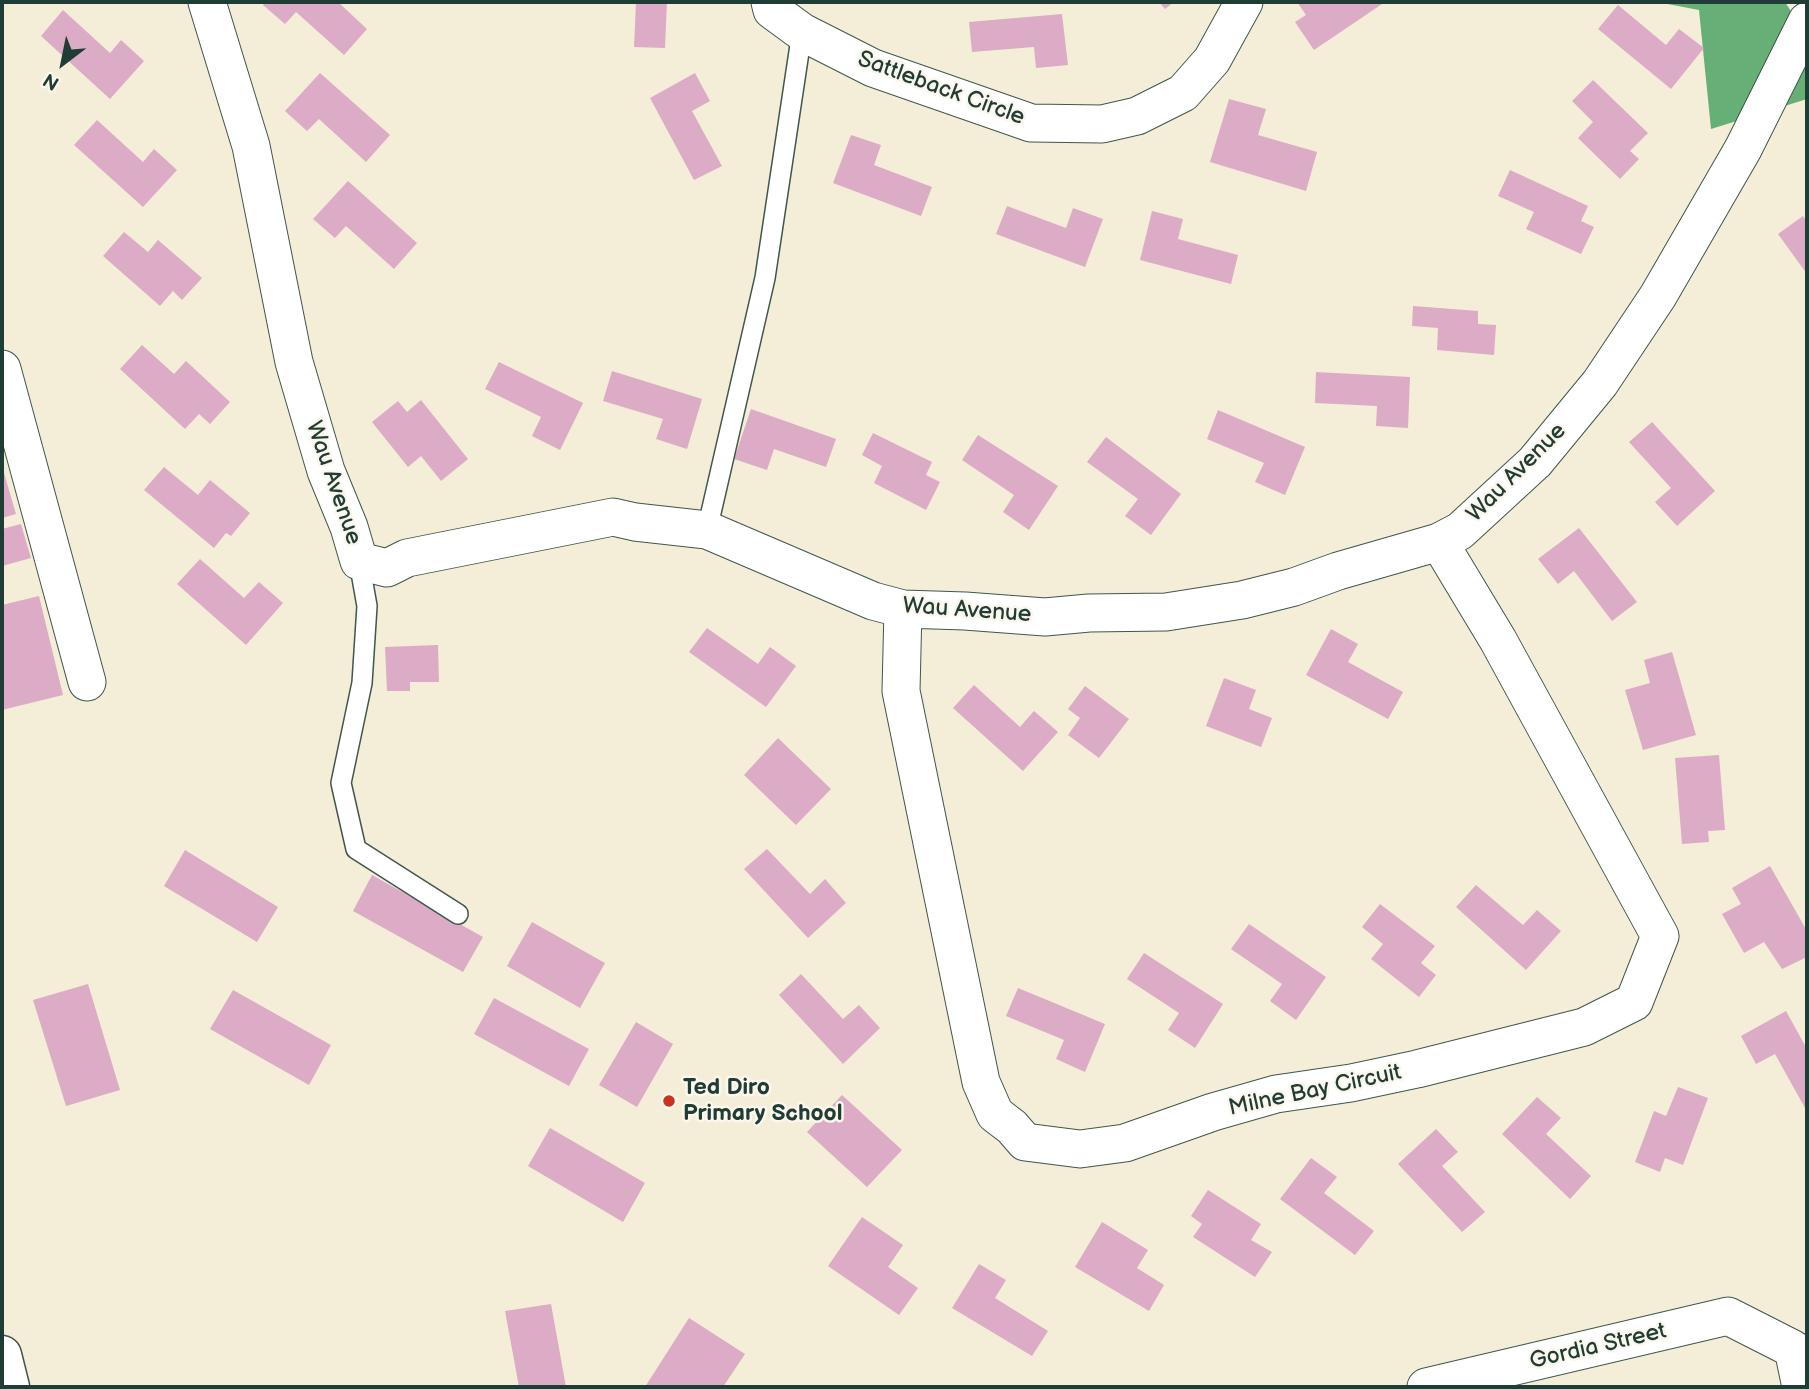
<!DOCTYPE html>
<html>
<head>
<meta charset="utf-8">
<style>
	body { margin:0 }
	#map { position:relative; width:1809px; height:1389px; overflow:hidden; background:#f4edd7; font-family:"Balsamiq Sans",sans-serif }
	canvas { display:block }
	.frame { position:absolute; inset:0; border:4px solid #1f3d34; pointer-events:none }
	.north { position:absolute; left:28px; top:28px; width:70px; height:70px; -webkit-text-stroke:5px #fbf7ec; paint-order:stroke; rotate:212deg; font-size:19px; font-weight:700; line-height:28px; text-align:center; color:#1f3d34 }
	.north::after { content:''; display:block; margin:auto; width:24px; height:32px; background:#1f3d34; clip-path:polygon(50% 0,100% 100%,50% 72%,0 100%) }
</style>
</head>
<body>
<div id="map">
<canvas width="1809" height="1389"></canvas>
<div class="frame"></div>
<div class="north">N</div>
</div>
<script>
const g = document.querySelector('canvas').getContext('2d');
g.lineJoin = 'round';
function fillPath(path, color) { g.fillStyle = color; g.fill(path, 'evenodd'); }
const poly = rows => new Path2D(rows.map(r => 'M' + r).join(''));
function stroke(path, color, width, dash) { g.strokeStyle = color; g.lineWidth = width; g.lineCap = dash ? 'butt' : 'round'; g.setLineDash(dash || []); g.stroke(path); }
function drawText(font, color, halo, rows, align = 'center') {
  g.font = font + ' "Balsamiq Sans",sans-serif'; g.lineWidth = 5; g.setLineDash([]); g.textBaseline = 'middle'; g.strokeStyle = halo; g.fillStyle = color; for (const [text, x, y, turn = 0] of rows) {
    g.save(); g.translate(x, y); g.rotate((+turn || 0) * Math.PI / 180); g.textAlign = isNaN(turn) ? turn : align; if (halo) g.strokeText(text, 0, 0); g.fillText(text, 0, 0); g.restore();
  }
}
const forest = poly([
	[1657,2,1785,2,1807,36,1807,99,1711,129,1699,10]
]);
const building = poly([
	[265,2,338,2,367,29,344,55,296,12,285,24,263,5],
	[636,2,667,2,665,48,634,47],
	[1159,2,1174,2,1165,9],
	[1297,2,1385,2,1314,50,1295,22,1306,15],
	[1618,5,1666,45,1679,29,1704,48,1671,89,1598,29],
	[63,10,110,53,121,40,144,61,110,99,41,36],
	[1062,14,1068,65,1036,68,1034,47,972,52,969,22],
	[320,73,390,135,366,162,319,119,307,131,285,111],
	[695,73,710,101,692,111,722,166,694,180,650,98],
	[1593,80,1648,133,1630,151,1639,159,1620,179,1578,138,1593,122,1572,101],
	[1229,99,1266,109,1258,135,1317,152,1306,191,1210,162],
	[97,120,143,162,154,149,177,170,143,207,74,145],
	[851,135,881,145,874,165,932,187,921,216,833,183],
	[1510,170,1588,206,1581,221,1594,227,1581,254,1526,229,1534,212,1498,196],
	[348,181,417,243,394,269,346,226,335,238,313,219],
	[1007,206,1066,228,1073,208,1103,219,1085,267,996,234],
	[1152,211,1183,219,1178,239,1238,255,1231,284,1140,260],
	[1803,216,1807,221,1807,274,1778,234],
	[124,232,148,252,158,240,202,278,182,300,173,291,160,306,103,256],
	[1413,306,1478,311,1478,324,1496,325,1494,355,1437,350,1438,328,1412,326],
	[142,345,174,374,186,361,230,402,210,424,199,414,185,429,120,369],
	[499,362,583,403,560,450,532,436,541,417,485,389],
	[612,371,702,399,687,449,656,439,663,419,603,401],
	[1316,372,1410,377,1408,428,1376,426,1377,406,1315,403],
	[421,400,468,459,441,481,421,456,408,467,372,422,398,401,407,412],
	[751,409,836,439,826,467,774,449,767,470,734,459],
	[1218,410,1305,447,1285,495,1255,482,1264,463,1207,439],
	[1652,422,1715,491,1677,526,1655,502,1671,488,1629,442],
	[873,433,932,462,926,475,940,482,926,510,874,483,882,466,862,455],
	[978,435,1058,486,1029,530,1003,512,1014,495,962,460],
	[1106,437,1181,494,1151,535,1125,516,1138,499,1087,462],
	[2,466,16,514,2,518],
	[164,467,198,495,210,480,250,513,231,536,226,533,214,548,144,490],
	[21,524,31,558,2,566,2,529],
	[1579,528,1637,602,1612,621,1574,571,1558,584,1538,559],
	[200,559,244,598,259,582,283,603,246,645,177,584],
	[39,596,63,695,2,710,2,605],
	[707,628,758,664,770,647,796,666,766,707,689,652],
	[1331,629,1358,644,1348,662,1403,692,1388,719,1306,675],
	[438,645,439,682,410,682,410,691,387,691,385,647],
	[1672,652,1696,735,1643,750,1625,690,1650,683,1644,660],
	[1224,678,1256,690,1249,709,1272,718,1261,747,1206,726],
	[974,685,1020,727,1034,711,1058,732,1023,771,953,708],
	[1085,686,1129,719,1099,758,1068,735,1080,718,1068,709],
	[778,738,831,789,796,825,744,775],
	[1719,755,1725,830,1708,831,1709,842,1682,844,1675,758],
	[767,849,810,894,825,879,846,903,808,938,744,869],
	[185,850,278,907,257,942,164,886],
	[1770,866,1807,931,1807,957,1782,969,1764,942,1744,953,1722,914,1741,904,1732,888],
	[372,875,483,937,463,972,353,911],
	[1476,885,1523,925,1537,910,1561,931,1526,970,1456,907],
	[1380,904,1435,946,1421,963,1436,975,1419,997,1371,959,1383,944,1362,927],
	[532,922,605,963,580,1008,507,966],
	[1249,924,1326,977,1296,1020,1270,1001,1282,984,1231,949],
	[1144,953,1223,1004,1195,1048,1168,1030,1179,1013,1127,979],
	[801,974,843,1019,859,1005,880,1028,843,1064,779,995],
	[88,984,120,1090,66,1106,33,1000],
	[1018,988,1105,1024,1085,1072,1056,1059,1064,1040,1006,1016],
	[233,990,331,1045,309,1085,210,1029],
	[494,998,589,1049,569,1086,474,1034],
	[1786,1011,1807,1049,1807,1107,1805,1108,1775,1054,1756,1064,1741,1036],
	[636,1022,673,1044,637,1107,599,1085],
	[1678,1087,1708,1098,1683,1165,1665,1158,1660,1172,1635,1162,1654,1111,1666,1116],
	[842,1095,902,1150,867,1187,807,1132],
	[1537,1097,1561,1118,1546,1134,1591,1176,1570,1199,1502,1134],
	[550,1128,645,1183,623,1222,528,1166],
	[1436,1129,1458,1152,1442,1166,1485,1212,1462,1232,1398,1164],
	[1311,1158,1337,1177,1324,1193,1374,1231,1355,1255,1280,1199],
	[1208,1190,1261,1224,1251,1240,1272,1252,1255,1277,1193,1237,1202,1224,1191,1216],
	[862,1217,903,1245,888,1267,918,1288,899,1315,828,1266],
	[1102,1222,1148,1250,1137,1268,1164,1285,1149,1311,1075,1267],
	[979,1264,1006,1280,995,1298,1048,1331,1032,1356,952,1308],
	[551,1304,566,1387,519,1387,505,1311],
	[689,1318,745,1354,723,1387,645,1387]
]);
const lane = poly([
	[707,530,765,278,802,32],
	[359,561,367,606,362,683,341,783,356,849,458,914]
]);
const street = poly([
	[207,2,251,146,294,362,326,471,349,527,359,561,387,568,407,558,613,517,635,522,707,530,873,601,903,609,965,611,1045,617,1089,613,1166,612,1242,600,1294,587,1338,571,1439,542,1460,531,1535,462,1600,383,1658,296,1743,149,1807,21],
	[770,2,772,10,802,32,873,68,1031,123,1102,124,1137,116,1183,93,1212,60,1244,2],
	[2,369,87,682],
	[903,609,901,691,981,1082,995,1114,1012,1127,1025,1142,1080,1149,1125,1143,1213,1112,1276,1094,1351,1083,1417,1069,1584,1027,1634,1002,1660,936,1498,640,1439,542],
	[1426,1387,1728,1316,1793,1349,1801,1387]
]);
const primary = poly([
	[2,1355,10,1387]
]);
const markers = [
	[669,1101,7,"#c8321e"]
];
const streetNames = [
	["Sattleback Circle",941,89,20],
	["Wau Avenue",1517,473,-45],
	["Wau Avenue",333,483,71],
	["Wau Avenue",967,611,4],
	["Milne Bay Circuit",1315,1091,-12],
	["Gordia Street",1598,1347,-13]
];
const poiNames = [
	["Ted Diro",683,1088],
	["Primary School",683,1114]
];
fillPath(forest, '#66af76');
fillPath(building, '#dcacc6');
stroke(lane, '#3f574c', 22);
stroke(street, '#3f574c', 39);
stroke(primary, '#3f574c', 41);
stroke(lane, '#fff', 19);
stroke(street, '#fff', 37);
stroke(primary, '#fff', 38);
for (const [x, y, r, color] of markers) { const dot = new Path2D(); dot.arc(x, y, r, 0, 2 * Math.PI); g.fillStyle = color; g.fill(dot); stroke(dot, '#fbf7ec', 2.5); }
drawText('23px', '#1f3d34', '#fbf7ec', streetNames);
drawText('bold 23px', '#1f3d34', '#fbf7ec', poiNames, 'left');
</script>
</body>
</html>
